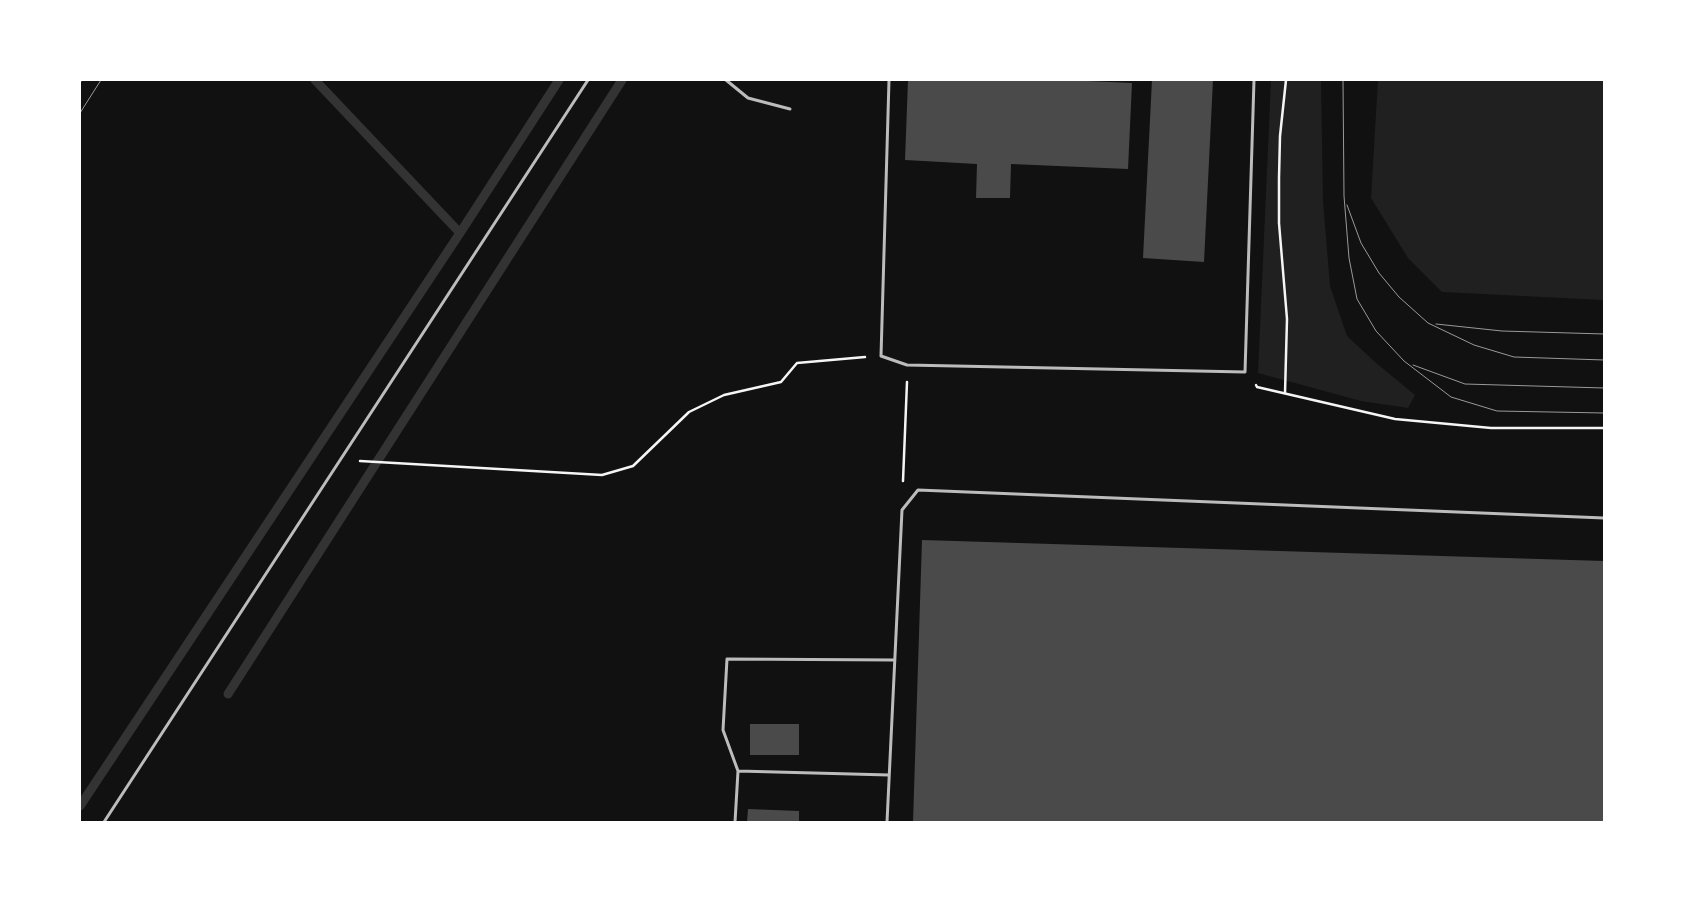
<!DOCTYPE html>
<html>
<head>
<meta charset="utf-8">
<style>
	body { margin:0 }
	#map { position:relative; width:1684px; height:902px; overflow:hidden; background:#111; font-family:"Times New Roman",serif }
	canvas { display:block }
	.frame { position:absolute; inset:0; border:81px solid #fff; pointer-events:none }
</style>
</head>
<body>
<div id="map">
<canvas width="1684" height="902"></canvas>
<div class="frame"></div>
</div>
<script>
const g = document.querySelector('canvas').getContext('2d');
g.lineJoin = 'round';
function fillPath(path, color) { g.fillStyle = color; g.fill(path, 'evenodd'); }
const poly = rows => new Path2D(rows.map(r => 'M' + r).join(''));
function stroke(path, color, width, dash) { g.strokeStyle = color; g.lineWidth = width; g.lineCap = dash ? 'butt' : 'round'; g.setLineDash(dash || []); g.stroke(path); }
const green = poly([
	[1271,80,1321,80,1323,201,1330,286,1347,336,1375,362,1415,395,1408,408,1361,401,1258,373],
	[1378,80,1604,80,1604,300,1442,292,1408,258,1371,198]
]);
const stream = poly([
	[460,233,559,80],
	[228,694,622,80],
	[80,806,460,233,315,80]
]);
const building = poly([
	[908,80,1066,80,1132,83,1128,169,1011,164,1010,198,976,198,977,164,905,160],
	[1152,80,1213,80,1204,262,1143,258],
	[922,540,1604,561,1604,822,913,822],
	[750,724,799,724,799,755,750,755],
	[748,809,799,811,799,822,747,822]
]);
const path = poly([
	[1256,385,1257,387,1395,419,1491,428,1604,428],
	[1285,393,1287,319,1279,223,1279,178,1280,136,1286,80],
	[360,461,602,475,633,466,689,412,724,395,781,382,797,363,865,357],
	[903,481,907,382]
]);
const service = poly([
	[726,80,748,98,790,109],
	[889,80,881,356,907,365,1245,372,1254,80],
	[738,771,889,775],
	[104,822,588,80],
	[735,822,738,771,723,730,727,659,895,660],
	[887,822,902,510,918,490,1604,518]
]);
const tram = poly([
	[1343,80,1344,196,1349,258,1357,299,1376,331,1404,361,1451,397,1497,411,1604,413],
	[80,83,82,80],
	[80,113,101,80],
	[1347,205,1361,243,1379,273,1399,297,1428,323,1474,345,1514,357,1604,360],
	[1436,324,1502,331,1604,334],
	[1413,365,1465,384,1604,388]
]);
fillPath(green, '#202020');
stroke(stream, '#333', 9);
fillPath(building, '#4a4a4a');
stroke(path, '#f5f5f5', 2.5);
stroke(service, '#bcbcbc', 3);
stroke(tram, '#9a9a9a', 1);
</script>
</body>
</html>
